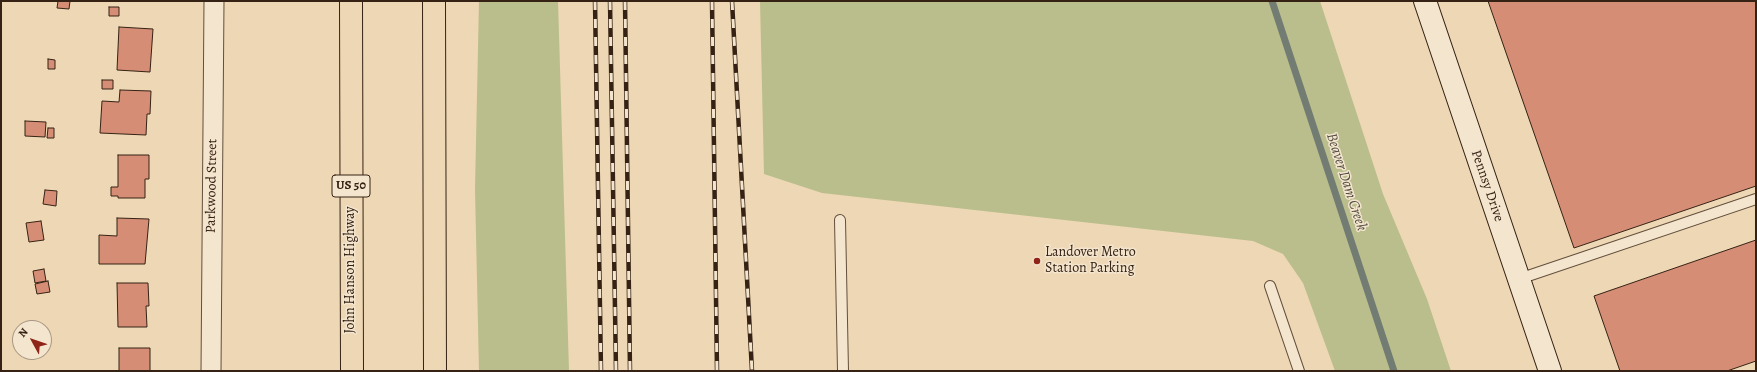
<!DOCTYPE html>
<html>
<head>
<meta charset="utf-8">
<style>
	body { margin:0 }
	#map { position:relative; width:1757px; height:372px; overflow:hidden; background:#eed7b4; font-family:Alegreya,serif }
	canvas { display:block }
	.frame { position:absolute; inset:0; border:2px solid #352214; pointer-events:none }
	.north { position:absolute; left:12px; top:320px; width:40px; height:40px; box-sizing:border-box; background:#f4e5ce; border:1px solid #a89784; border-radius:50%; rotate:310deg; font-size:11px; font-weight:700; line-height:16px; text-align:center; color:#352214 }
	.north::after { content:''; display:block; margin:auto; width:14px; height:18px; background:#8f2418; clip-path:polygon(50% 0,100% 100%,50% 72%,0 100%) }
</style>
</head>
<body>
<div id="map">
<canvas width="1757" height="372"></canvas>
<div class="frame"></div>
<div class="north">N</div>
</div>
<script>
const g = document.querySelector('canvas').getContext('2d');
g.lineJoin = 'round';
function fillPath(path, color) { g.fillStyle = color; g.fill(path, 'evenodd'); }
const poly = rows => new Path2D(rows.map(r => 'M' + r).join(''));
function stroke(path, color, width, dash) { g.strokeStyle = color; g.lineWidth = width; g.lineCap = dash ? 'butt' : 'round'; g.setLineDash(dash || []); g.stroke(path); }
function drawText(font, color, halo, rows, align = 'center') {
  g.font = font + ' Alegreya,serif'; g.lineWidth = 3; g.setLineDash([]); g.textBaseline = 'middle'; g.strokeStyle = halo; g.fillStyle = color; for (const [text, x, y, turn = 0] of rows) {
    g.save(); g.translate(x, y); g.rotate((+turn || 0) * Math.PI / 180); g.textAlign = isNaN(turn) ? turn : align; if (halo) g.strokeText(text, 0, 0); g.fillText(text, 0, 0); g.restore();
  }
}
const green = poly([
	[479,1,558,1,569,371,479,371,475,189],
	[760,1,1320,1,1383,194,1427,299,1451,371,1335,371,1303,283,1283,254,1253,241,822,193,764,174]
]);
const stream = poly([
	[1272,1,1394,371]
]);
const building = poly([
	[58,1,70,1,69,9,57,8,58,1],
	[1488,1,1756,1,1756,186,1574,248,1488,1],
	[109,7,119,7,119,16,109,16,109,7],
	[119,27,153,29,150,72,117,70,119,27],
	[48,59,55,60,55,69,48,69,48,59],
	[102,80,113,80,113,89,102,89,102,80],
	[120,90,151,91,150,114,147,114,146,135,100,133,102,101,119,102,120,90],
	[25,121,46,122,45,137,25,136,25,121],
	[48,128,54,128,54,138,47,138,48,128],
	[118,155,149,155,149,179,145,179,145,198,118,198,118,196,111,196,111,187,118,187,118,155],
	[45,190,57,191,56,206,43,204,45,190],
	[117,218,149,219,145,264,99,264,99,235,117,236,117,218],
	[41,221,44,240,29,242,26,223,41,221],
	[1756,240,1756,361,1727,371,1620,371,1594,296,1756,240],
	[44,269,46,281,35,283,33,271,44,269],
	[48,281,50,292,37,294,35,284,48,281],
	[117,283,148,283,149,306,146,306,147,327,118,327,117,283],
	[119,348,150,348,150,371,119,371,119,348]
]);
const lane = poly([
	[840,220,843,371],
	[1519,279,1756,199],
	[1270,286,1299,371]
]);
const street = poly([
	[211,371,214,1]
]);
const secondary = poly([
	[1425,1,1550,371]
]);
const highway = poly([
	[351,1,352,371],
	[434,1,435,371]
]);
const rail = poly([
	[595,1,601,371],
	[610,1,616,371],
	[625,1,630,371],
	[712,1,717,371],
	[732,1,752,371]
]);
const markers = [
	[1037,261,4,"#8f2418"]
];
const shields = [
	[351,186,38]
];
const shieldNames = [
	["US 50",351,186]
];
const streetNames = [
	["Parkwood Street",212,186,-89],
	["Pennsy Drive",1487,186,71],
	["John Hanson Highway",351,270,-90]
];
const poiNames = [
	["Landover Metro",1045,253],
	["Station Parking",1045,269]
];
const waterNames = [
	["Beaver Dam Creek",1346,182,72]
];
fillPath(green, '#b9be8c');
stroke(stream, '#727c73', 7);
fillPath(building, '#d58d76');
stroke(building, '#352214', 1);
stroke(lane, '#634f3c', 12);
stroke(street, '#634f3c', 21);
stroke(secondary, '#352214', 24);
stroke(highway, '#352214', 24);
stroke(lane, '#f4e5ce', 10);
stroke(street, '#f4e5ce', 19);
stroke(secondary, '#f4e5ce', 22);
stroke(highway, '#eed7b4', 22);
stroke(rail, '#352214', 4.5);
stroke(rail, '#f4e5ce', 3, [9]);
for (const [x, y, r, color] of markers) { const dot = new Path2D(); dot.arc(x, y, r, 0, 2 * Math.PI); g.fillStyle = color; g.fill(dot); stroke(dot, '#f4e5ce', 1.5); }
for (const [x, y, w] of shields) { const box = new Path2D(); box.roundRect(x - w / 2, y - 11, w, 22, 3); g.fillStyle = '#f4e5ce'; g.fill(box); stroke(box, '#352214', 1); }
drawText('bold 13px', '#352214', null, shieldNames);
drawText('14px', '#352214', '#f4e5ce', streetNames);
drawText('14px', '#352214', '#f4e5ce', poiNames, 'left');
drawText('italic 15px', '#534f43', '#f4e5ce', waterNames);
</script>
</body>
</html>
